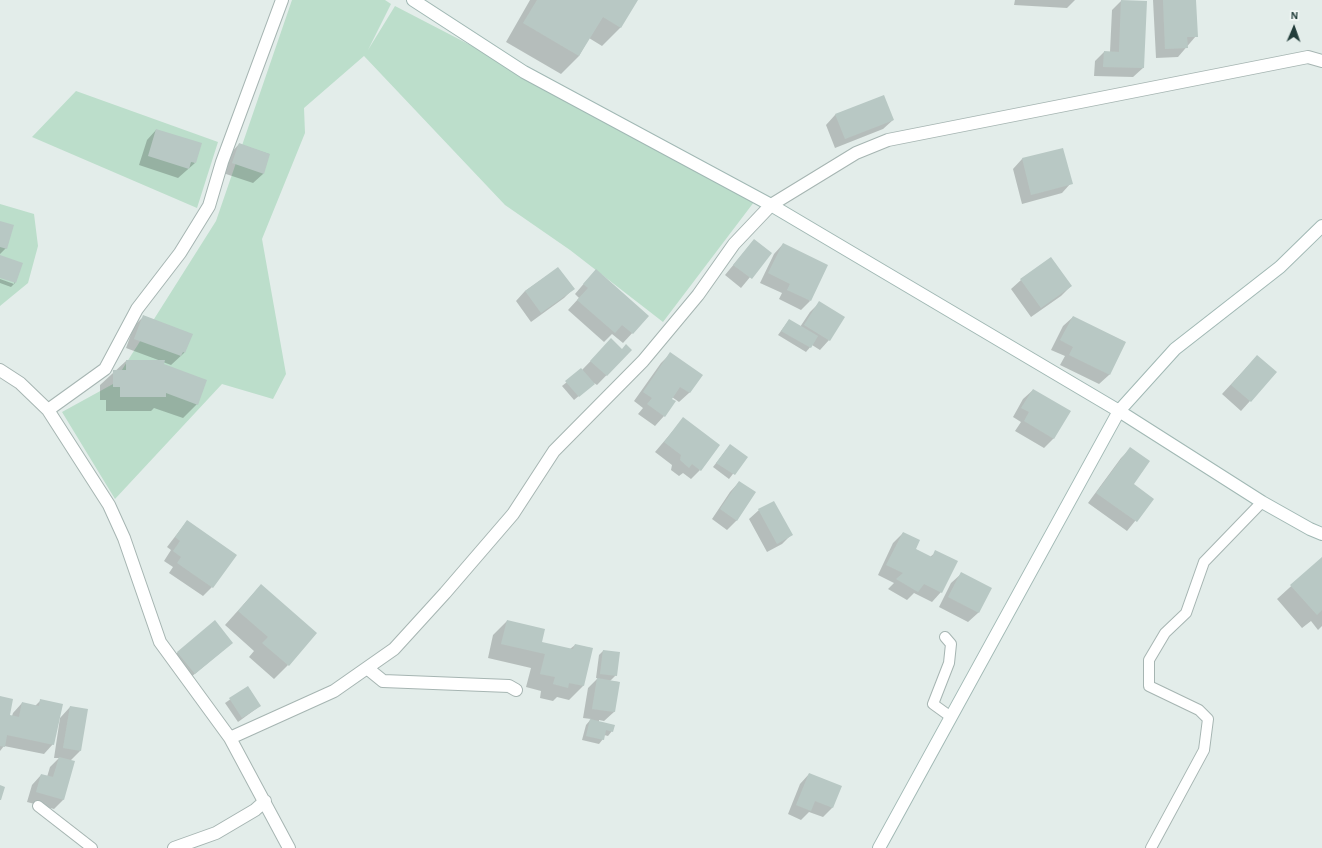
<!DOCTYPE html>
<html>
<head>
<meta charset="utf-8">
<style>
	body { margin:0 }
	#map { position:relative; width:1322px; height:848px; overflow:hidden; background:#e3edea; font-family:"Alegreya Sans",sans-serif }
	canvas { display:block }
	.north { position:absolute; left:1274px; top:8px; width:40px; height:40px; -webkit-text-stroke:3px #f4f9f7; paint-order:stroke; rotate:2deg; font-size:11px; font-weight:700; line-height:16px; text-align:center; color:#233e3b }
	.north::after { content:''; display:block; margin:auto; width:14px; height:18px; background:#233e3b; clip-path:polygon(50% 0,100% 100%,50% 72%,0 100%) }
</style>
</head>
<body>
<div id="map">
<canvas width="1322" height="848"></canvas>
<div class="north">N</div>
</div>
<script>
const g = document.querySelector('canvas').getContext('2d');
g.lineJoin = 'round';
function fillPath(path, color) { g.fillStyle = color; g.fill(path, 'evenodd'); }
const poly = rows => new Path2D(rows.map(r => 'M' + r).join(''));
function stroke(path, color, width, dash) { g.strokeStyle = color; g.lineWidth = width; g.lineCap = dash ? 'butt' : 'round'; g.setLineDash(dash || []); g.stroke(path); }
const green = poly([
	[292,0,385,0,391,4,368,50,395,6,582,103,754,202,663,322,570,250,505,205,364,56,304,108,305,133,262,239,286,374,273,399,222,384,115,499,62,412,113,384,216,221],
	[76,91,218,142,197,208,32,137],
	[0,204,34,214,38,246,28,283,0,306]
]);
const shadow = poly([
	[530,0,637,0,620,28,602,46,589,38,579,56,561,74,506,42],
	[1015,0,1075,0,1067,8,1014,5],
	[1122,0,1143,68,1133,77,1094,76,1095,61,1104,52,1110,52,1112,10],
	[1153,0,1195,0,1196,36,1178,57,1156,58],
	[884,97,893,120,883,129,835,148,826,125,835,115],
	[156,130,195,163,178,178,139,165,147,140],
	[239,144,269,154,263,174,253,183,223,173,230,154],
	[1062,149,1071,183,1062,193,1022,204,1013,169,1022,159],
	[0,222,6,248,0,254],
	[754,240,770,253,741,288,725,275],
	[783,244,810,301,801,310,779,299,782,293,760,283,774,254],
	[0,256,15,283,11,287,0,283,0,279,14,284,14,281,0,277],
	[558,268,573,289,564,298,531,322,516,301,525,291],
	[587,280,648,316,623,343,612,334,604,342,568,310,579,298,575,294],
	[1021,280,1071,286,1061,296,1031,317,1011,289],
	[819,303,829,340,820,350,812,345,806,352,778,335,789,320,800,327,810,312],
	[144,316,191,335,184,353,171,365,163,362,162,365,197,404,183,418,154,408,151,411,106,411,106,400,100,400,100,385,126,361,161,361,126,348,134,326],
	[1073,317,1125,342,1109,375,1099,384,1060,365,1065,356,1051,350,1063,326],
	[611,340,622,350,631,350,597,385,594,383,574,400,562,386,582,370],
	[670,354,701,375,689,393,679,402,672,397,664,416,655,426,638,414,643,408,634,401,661,363],
	[1257,356,1250,401,1241,411,1222,394],
	[1033,390,1069,411,1053,439,1044,448,1015,431,1021,422,1013,417,1023,399],
	[683,419,700,470,691,479,683,473,679,476,671,470,672,465,655,452],
	[730,445,746,457,729,479,713,467],
	[1131,448,1132,484,1153,499,1127,531,1088,503,1121,458],
	[739,482,737,520,727,530,712,519,730,492],
	[759,510,791,535,782,544,767,552,749,519],
	[187,521,212,587,203,596,169,573,173,567,164,561,171,550,167,547],
	[903,533,915,549,930,557,936,552,941,592,932,602,914,593,907,600,888,589,894,583,878,575,893,543],
	[1322,558,1322,626,1318,630,1311,621,1302,628,1277,599],
	[961,574,990,588,978,613,968,622,939,607,951,583],
	[261,585,288,665,274,679,249,657,254,651,225,625],
	[507,621,541,643,570,649,575,645,591,648,583,686,569,700,557,697,553,701,540,698,541,691,526,687,531,668,488,658,493,635],
	[232,643,185,682,168,662,178,652],
	[603,651,616,675,610,681,619,682,614,712,604,721,599,720,599,722,612,731,608,736,604,735,603,739,599,744,582,740,586,725,591,719,583,718,588,688,598,678,596,678,599,655],
	[248,687,260,706,238,722,225,703],
	[0,697,9,716,12,716,13,713,22,703,35,706,41,700,53,744,44,754,4,746,0,751],
	[70,707,87,710,80,751,70,761,74,762,63,800,54,809,27,802,32,785,41,775,47,777,50,767,59,758,54,758,60,718],
	[809,774,840,787,832,808,823,817,809,812,801,820,788,814,800,784]
]);
const building = poly([
	[537,0,638,0,621,28,603,17,579,56,523,23],
	[1121,0,1147,1,1144,68,1103,67,1104,51,1119,52],
	[1163,0,1196,0,1198,37,1187,37,1188,48,1165,49],
	[884,95,894,120,845,139,835,114],
	[156,129,202,143,196,163,191,162,189,169,148,156],
	[239,143,270,154,264,174,232,163],
	[1063,148,1073,184,1031,195,1022,158],
	[0,221,14,225,7,249,0,247],
	[754,239,772,253,752,279,733,265],
	[783,243,828,265,811,301,787,290,790,284,768,273],
	[0,255,23,263,16,283,0,278],
	[1051,257,1072,286,1041,308,1020,279],
	[558,267,575,289,541,313,525,291],
	[596,269,649,316,633,334,622,325,615,333,577,300,588,288,583,284],
	[819,301,845,317,830,341,804,325],
	[143,315,193,334,185,353,183,352,181,356,134,339],
	[1073,316,1126,342,1110,375,1069,355,1073,347,1060,340],
	[789,319,818,336,811,348,781,331],
	[611,338,622,349,626,344,632,350,607,376,590,361],
	[670,352,703,375,690,393,680,387,672,399,676,401,665,417,647,404,652,398,643,392],
	[1257,355,1277,372,1251,402,1231,385],
	[126,360,165,360,164,364,207,380,198,405,166,393,166,397,120,397,120,387,113,387,113,370,126,370],
	[581,368,595,384,579,397,565,381],
	[1033,389,1071,411,1054,439,1024,421,1029,412,1021,408],
	[683,417,720,445,701,471,692,464,689,468,680,460,681,455,664,442],
	[730,444,748,457,735,475,716,463],
	[1130,447,1150,461,1134,484,1154,499,1137,522,1096,493],
	[739,481,756,492,737,521,720,509],
	[774,501,793,535,777,544,758,509],
	[187,520,237,555,213,588,177,563,181,557,173,551,180,541,175,537],
	[903,532,920,540,916,549,932,557,935,550,958,561,942,593,924,584,918,592,896,579,903,573,886,565],
	[1322,557,1322,610,1317,615,1290,585],
	[961,572,992,588,979,613,948,597],
	[261,584,317,633,289,666,262,643,268,637,238,611],
	[215,620,233,643,195,674,177,652],
	[507,620,545,629,542,642,573,649,575,644,593,648,584,686,569,683,568,688,553,684,555,677,540,674,545,654,501,644],
	[603,650,620,652,617,676,600,674],
	[597,678,620,682,615,712,592,709],
	[248,686,261,706,242,718,229,698],
	[0,696,13,699,10,715,19,717,22,702,39,706,40,699,63,704,54,745,7,735,5,747,0,746],
	[70,706,88,709,81,751,63,748],
	[590,719,615,725,613,732,606,730,604,740,586,736],
	[59,757,75,761,64,800,36,792,41,774,53,777],
	[809,773,842,786,833,808,815,801,811,811,796,805],
	[0,785,5,787,1,800,0,800]
]);
const lane = poly([
	[945,637,951,644,949,663,933,704,951,717],
	[38,806,92,848],
	[1151,848,1204,750,1208,719,1199,710,1149,686,1149,660,1165,633,1186,613,1204,562,1262,502]
]);
const street = poly([
	[0,370,20,383,48,410,109,505,124,538,160,642,230,738,289,848],
	[48,410,105,369,137,309,180,253,209,206,222,162,282,0],
	[367,668,383,681,509,686,516,690],
	[230,738,334,691,394,649,445,593,513,514,554,451,643,361,698,295,734,244,771,205,856,153,888,140,1308,57,1322,61],
	[174,848,216,833,255,810,265,801]
]);
const secondary = poly([
	[413,0,524,72,771,205,1119,411,1262,502,1310,529,1322,534],
	[879,848,1119,411,1175,349,1280,267,1322,226]
]);
fillPath(green, '#bcdecb');
fillPath(shadow, '#0003');
fillPath(building, '#b8c8c4');
stroke(lane, '#a6b5b2', 12);
stroke(street, '#a6b5b2', 14);
stroke(secondary, '#a1b8b4', 14);
stroke(lane, '#fff', 10);
stroke(street, '#fff', 12);
stroke(secondary, '#fff', 12);
</script>
</body>
</html>
